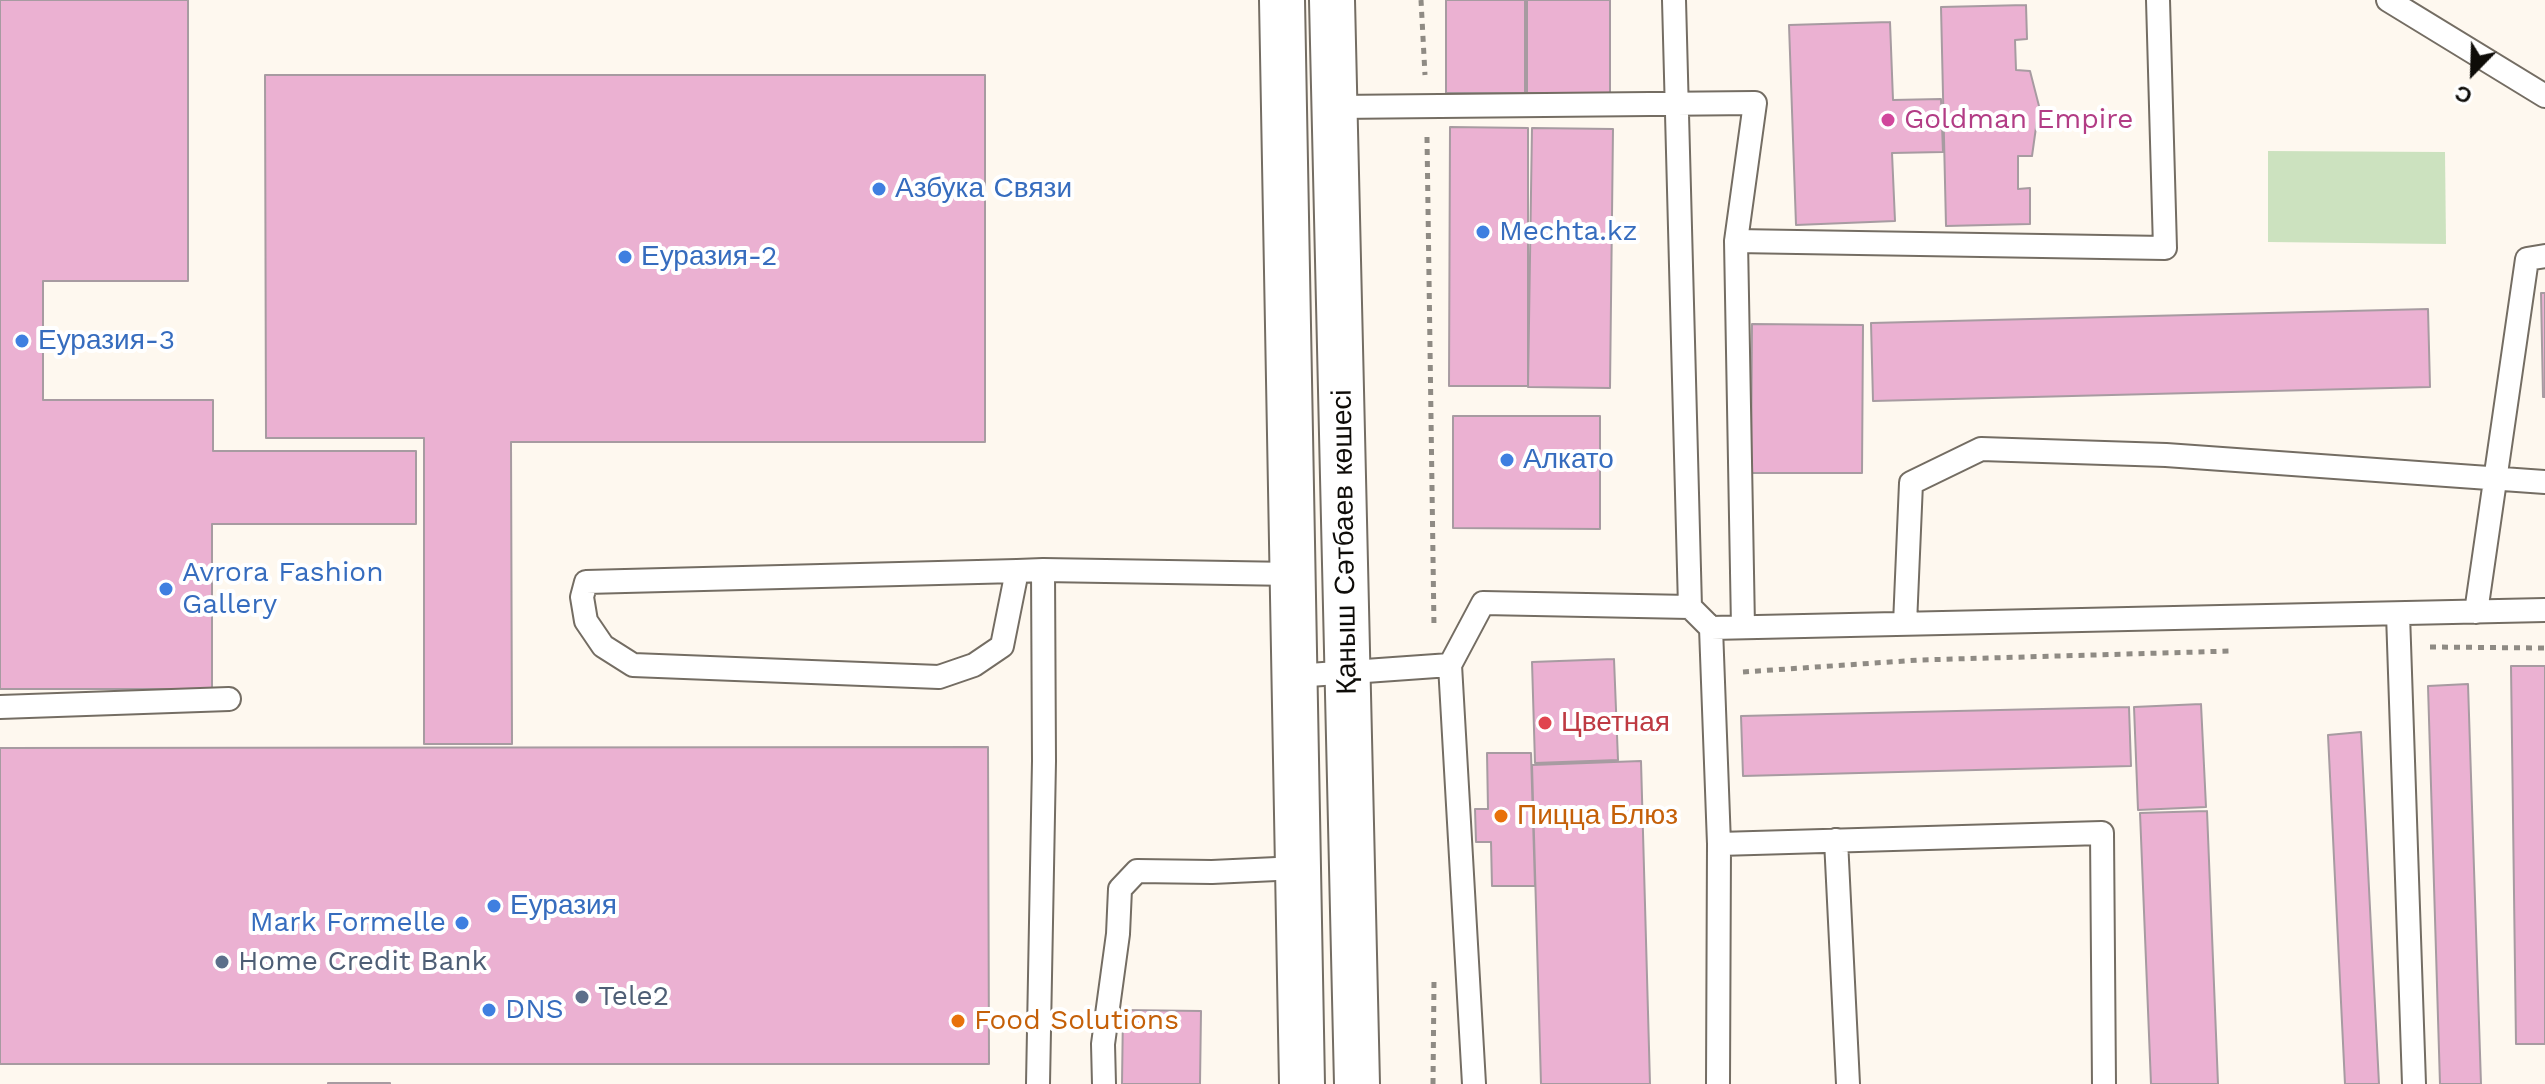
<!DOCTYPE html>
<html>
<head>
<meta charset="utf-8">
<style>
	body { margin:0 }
	#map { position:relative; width:2545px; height:1084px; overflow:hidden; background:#fef8ef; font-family:"Work Sans",sans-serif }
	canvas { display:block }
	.north { position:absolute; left:2433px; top:32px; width:80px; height:80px; -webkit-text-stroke:6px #fff; paint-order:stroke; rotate:203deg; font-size:22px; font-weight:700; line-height:32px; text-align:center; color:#0e0c08 }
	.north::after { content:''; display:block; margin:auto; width:28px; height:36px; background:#0e0c08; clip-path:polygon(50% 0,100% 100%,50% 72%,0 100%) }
</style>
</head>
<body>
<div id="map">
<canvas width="2545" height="1084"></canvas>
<div class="north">С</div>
</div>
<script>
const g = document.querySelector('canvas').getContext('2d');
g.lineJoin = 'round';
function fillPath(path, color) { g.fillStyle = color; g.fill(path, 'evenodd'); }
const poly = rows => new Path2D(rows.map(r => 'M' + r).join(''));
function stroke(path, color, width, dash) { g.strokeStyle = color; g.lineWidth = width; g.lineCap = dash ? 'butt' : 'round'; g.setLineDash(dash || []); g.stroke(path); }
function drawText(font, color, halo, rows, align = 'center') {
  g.font = font + ' "Work Sans",sans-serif'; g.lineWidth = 8; g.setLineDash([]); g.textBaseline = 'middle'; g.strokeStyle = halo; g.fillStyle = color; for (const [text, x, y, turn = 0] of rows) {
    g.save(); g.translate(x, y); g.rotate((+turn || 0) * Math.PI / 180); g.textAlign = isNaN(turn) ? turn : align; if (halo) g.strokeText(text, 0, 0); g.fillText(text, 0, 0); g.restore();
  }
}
const green = poly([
	[2268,151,2445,152,2446,244,2268,242]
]);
const building = poly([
	[0,0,188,0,188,281,43,281,43,400,213,400,213,451,416,451,416,524,212,524,212,689,0,689,0,0],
	[1446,0,1525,0,1525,93,1446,93,1446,0],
	[1527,0,1610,0,1610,93,1527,93,1527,0],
	[2026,5,2027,39,2015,40,2016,70,2030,71,2039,106,2032,156,2018,156,2018,189,2030,188,2030,224,1946,226,1941,7,2026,5],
	[1890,22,1893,100,1941,99,1943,152,1892,153,1895,221,1796,225,1789,25,1890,22],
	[265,75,985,75,985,442,511,442,512,744,424,744,424,438,266,438,265,75],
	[1450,127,1528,128,1528,386,1449,386,1450,127],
	[1532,128,1613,129,1610,388,1528,387,1532,128],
	[2541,293,2545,293,2545,397,2543,397,2541,293],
	[2428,309,2430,387,1873,401,1871,323,2428,309],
	[1752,324,1863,325,1862,473,1751,473,1752,324],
	[1453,416,1600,416,1600,529,1453,528,1453,416],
	[1614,659,1618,760,1535,763,1532,662,1614,659],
	[2511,666,2545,666,2545,1044,2516,1044,2511,666],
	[2468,684,2481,1084,2440,1084,2428,686,2468,684],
	[2201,704,2206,807,2138,810,2134,707,2201,704],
	[2129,707,2131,766,1743,776,1741,716,2129,707],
	[2361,732,2379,1084,2345,1084,2328,735,2361,732],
	[988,747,989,1064,0,1064,0,748,988,747],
	[1487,753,1531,753,1535,886,1492,886,1491,842,1476,842,1475,809,1488,809,1487,753],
	[1641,761,1650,1084,1541,1084,1532,765,1641,761],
	[2207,811,2218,1084,2151,1084,2140,813,2207,811],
	[1123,1010,1201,1011,1200,1084,1122,1084,1123,1010],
	[328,1083,390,1083,390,1084,328,1084,328,1083]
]);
const path = poly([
	[1421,0,1425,75],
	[1427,137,1434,627],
	[2430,647,2545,648],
	[1743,672,1919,660,2232,651],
	[1433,1084,1434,981]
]);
const service = poly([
	[1674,0,1690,607],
	[2388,0,2545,96],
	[1335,107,1755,103,1736,241,1743,627],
	[1736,241,2165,248,2158,0],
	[1017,571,1002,646,974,665,939,677,633,665,603,646,586,621,582,597,586,582,1017,571,1043,570,1293,574],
	[2476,612,2527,259,2545,256],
	[2398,614,2414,1084],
	[1905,624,1911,483,1981,449,2166,455,2545,482],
	[1711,628,1719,844,1718,1084],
	[1450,665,1474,1084],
	[1295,676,1450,665,1483,603,1690,607,1711,628,2545,610],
	[0,707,229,699],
	[1836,840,1848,1084],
	[1719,844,2102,833,2104,1084],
	[1038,1084,1044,761,1043,570],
	[1104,1084,1103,1044,1118,934,1120,889,1137,871,1212,872,1298,868]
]);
const secondary = poly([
	[1282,0,1302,1084],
	[1332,0,1357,1084]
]);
const markers = [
	[1888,120,8,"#d1479c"],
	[879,189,8,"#3f7fe0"],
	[1483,232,8,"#3f7fe0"],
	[625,257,8,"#3f7fe0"],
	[22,341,8,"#3f7fe0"],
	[1507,460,8,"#3f7fe0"],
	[166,589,8,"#3f7fe0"],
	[1545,723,8,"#e0444e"],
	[1501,816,8,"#e8710a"],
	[494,906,8,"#3f7fe0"],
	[462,923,8,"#3f7fe0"],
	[222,962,8,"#5c6f8a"],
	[582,997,8,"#5c6f8a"],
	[489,1010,8,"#3f7fe0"],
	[958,1021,8,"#e8710a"]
];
const hotelNames = [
	["Goldman Empire",1904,120]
];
const shopNames = [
	["Азбука Связи",895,189],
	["Mechta.kz",1499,232],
	["Еуразия-2",641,257],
	["Еуразия-3",38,341],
	["Алкато",1523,460],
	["Avrora Fashion",182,573],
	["Gallery",182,605],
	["Еуразия",510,906],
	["Mark Formelle",446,923,"right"],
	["DNS",505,1010]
];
const streetNames = [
	["Қаныш Сәтбаев көшесі",1345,542,-91]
];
const healthNames = [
	["Цветная",1561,723]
];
const foodNames = [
	["Пицца Блюз",1517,816],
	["Food Solutions",974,1021]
];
const serviceNames = [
	["Home Credit Bank",238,962],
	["Tele2",598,997]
];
fillPath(green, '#cce2bf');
fillPath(building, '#ebb1d2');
stroke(building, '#a79ba1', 2);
stroke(service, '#746d63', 26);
stroke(secondary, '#746d63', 48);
stroke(path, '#8f8b84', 5, [6, 6]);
stroke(service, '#fff', 22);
stroke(secondary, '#fff', 44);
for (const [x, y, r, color] of markers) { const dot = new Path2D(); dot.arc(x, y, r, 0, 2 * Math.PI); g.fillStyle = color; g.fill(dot); stroke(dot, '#fff', 3); }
drawText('28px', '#b23c85', '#fff', hotelNames, 'left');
drawText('28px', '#366cbe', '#fff', shopNames, 'left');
drawText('28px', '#0e0c08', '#fff', streetNames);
drawText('28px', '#be3a42', '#fff', healthNames, 'left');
drawText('28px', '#c56008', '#fff', foodNames, 'left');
drawText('28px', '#4e5e75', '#fff', serviceNames, 'left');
</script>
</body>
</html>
